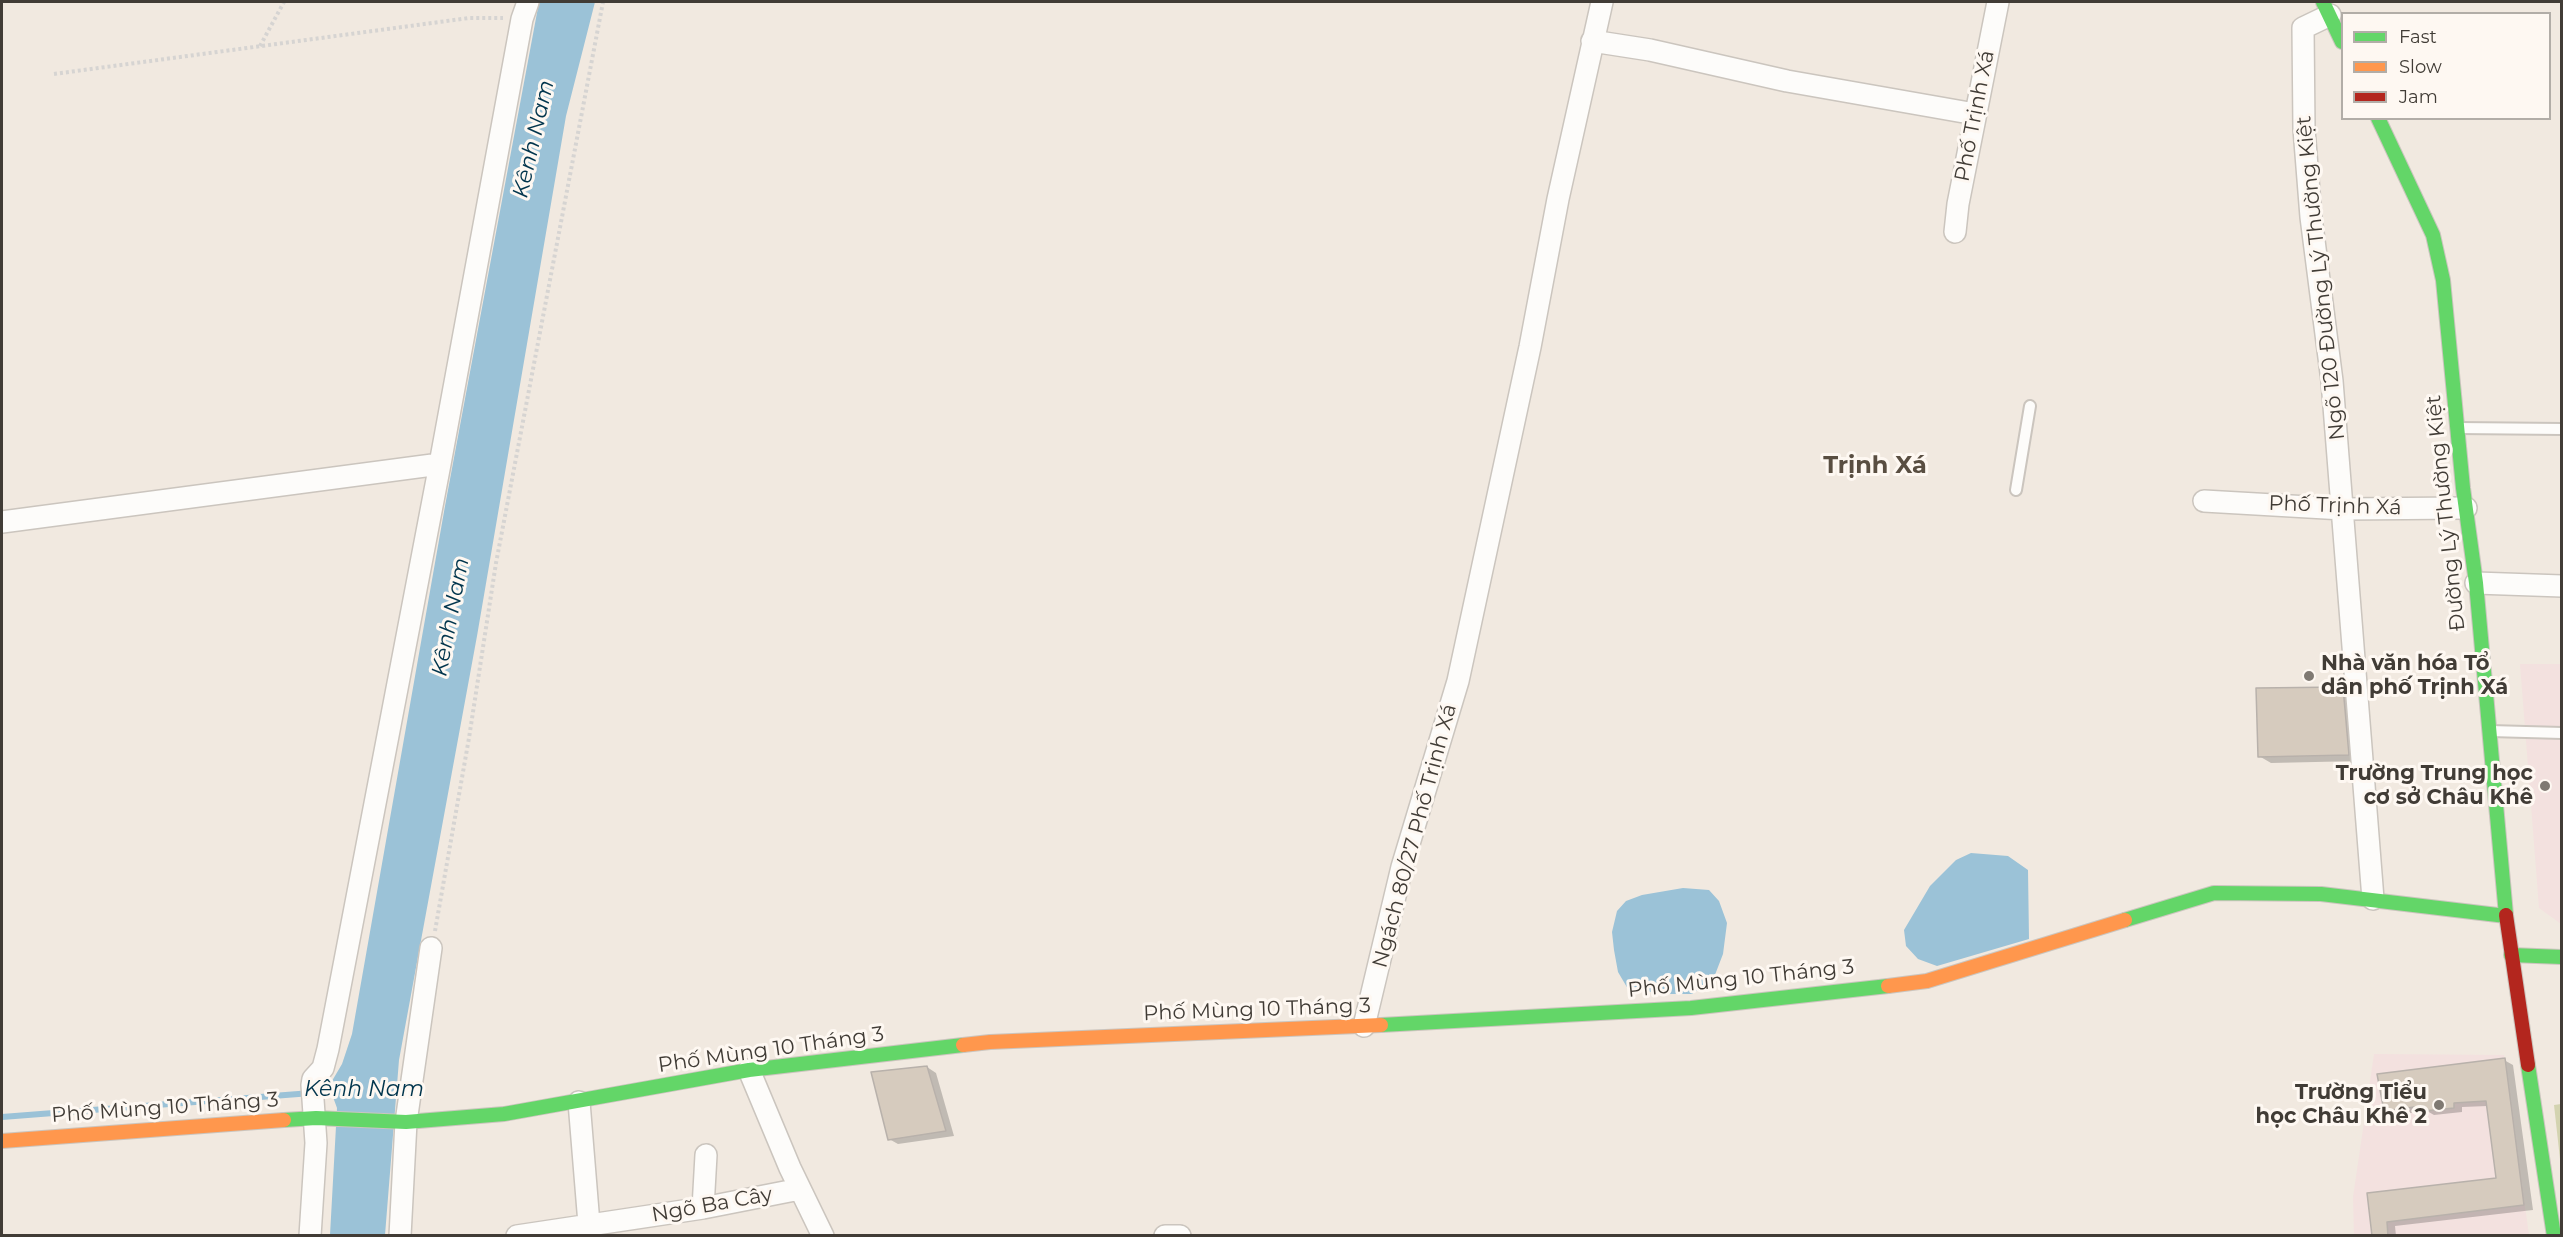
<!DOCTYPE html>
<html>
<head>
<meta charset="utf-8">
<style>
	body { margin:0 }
	#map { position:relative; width:2563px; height:1237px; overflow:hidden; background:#f1e9e0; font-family:Montserrat,sans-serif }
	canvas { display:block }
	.frame { position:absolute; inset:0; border:3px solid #413c36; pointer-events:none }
	.legend { position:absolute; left:2341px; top:12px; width:210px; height:108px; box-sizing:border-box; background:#fef8f2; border:2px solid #b2ada7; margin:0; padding:8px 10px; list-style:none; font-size:18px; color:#413c36 }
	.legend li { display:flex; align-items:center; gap:12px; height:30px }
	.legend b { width:30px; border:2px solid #b2ada7 }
</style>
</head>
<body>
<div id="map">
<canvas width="2563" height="1237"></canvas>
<div class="frame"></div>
<ul class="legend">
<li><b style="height:8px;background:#63d668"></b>Fast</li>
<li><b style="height:8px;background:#ff974d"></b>Slow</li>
<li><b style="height:8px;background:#b3261e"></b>Jam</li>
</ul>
</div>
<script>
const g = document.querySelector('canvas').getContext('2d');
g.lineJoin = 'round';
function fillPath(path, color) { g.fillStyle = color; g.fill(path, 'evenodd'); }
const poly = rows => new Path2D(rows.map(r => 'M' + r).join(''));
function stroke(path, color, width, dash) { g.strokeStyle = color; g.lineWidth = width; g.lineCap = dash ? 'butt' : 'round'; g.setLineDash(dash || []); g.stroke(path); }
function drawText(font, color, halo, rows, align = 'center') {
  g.font = font + ' Montserrat,sans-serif'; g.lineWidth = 6; g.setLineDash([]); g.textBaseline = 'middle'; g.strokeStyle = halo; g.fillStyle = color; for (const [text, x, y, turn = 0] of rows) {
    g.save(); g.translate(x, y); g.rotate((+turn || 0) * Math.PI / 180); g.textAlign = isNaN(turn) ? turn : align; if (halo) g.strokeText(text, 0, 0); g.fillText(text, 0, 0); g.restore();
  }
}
const education = poly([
	[2520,664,2561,664,2561,924,2539,908],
	[2374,1054,2504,1055,2529,1235,2354,1236,2353,1197]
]);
const green = poly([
	[2561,1104,2562,1104,2561,1168,2554,1105]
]);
const water = poly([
	[539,2,595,2,566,116,477,636,399,1060,385,1235,330,1235,337,1108,329,1086,342,1064,352,1034,445,506],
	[1971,853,2008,856,2028,870,2029,939,1937,966,1918,959,1906,946,1904,930,1930,886,1956,860],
	[1683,888,1709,890,1719,901,1727,923,1723,954,1713,980,1692,994,1668,994,1628,989,1618,972,1614,950,1612,932,1617,911,1626,901,1642,895]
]);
const shadow = poly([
	[2343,688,2355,695,2360,761,2271,763,2259,756],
	[2504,1060,2513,1065,2533,1210,2395,1226,2396,1236,2368,1236,2374,1235,2369,1194,2498,1179,2488,1106,2462,1107,2462,1112,2434,1115,2427,1111,2394,1115,2385,1110],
	[927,1067,936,1073,954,1136,898,1144,889,1139]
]);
const stream = poly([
	[2,1117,337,1091]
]);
const building = poly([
	[2343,687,2349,755,2258,757,2256,688,2343,687],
	[2505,1058,2524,1205,2387,1222,2388,1236,2372,1236,2367,1193,2496,1178,2486,1101,2454,1103,2454,1108,2424,1111,2422,1106,2384,1111,2377,1074,2505,1058],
	[927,1066,946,1131,888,1140,871,1072,927,1066]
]);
const path = poly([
	[260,46,284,2],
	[54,74,469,18,503,18],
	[435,931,469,738,496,563,603,2]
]);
const lane = poly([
	[2458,428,2562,429],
	[2016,490,2030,406],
	[2490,731,2562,733]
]);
const street = poly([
	[2330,15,2303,28,2304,129,2311,217,2332,381,2373,899],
	[1592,41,1650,50,1787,81,1975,114],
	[1955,232,1958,204,1998,2],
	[2204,501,2343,509,2466,508],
	[2,522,440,464],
	[2476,583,2562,586],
	[1364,1026,1402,867,1458,681,1530,347,1558,199,1602,2],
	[749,1070,790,1168,823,1236],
	[579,1102,590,1236],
	[703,1208,706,1155],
	[310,1236,316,1143,312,1085,313,1079,323,1068,328,1049,440,464,522,19,528,2],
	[400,1236,406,1122,431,948],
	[517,1236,703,1208,800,1189],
	[1165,1236,1180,1236]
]);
const fast = poly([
	[2323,2,2342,42],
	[2378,118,2433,235,2443,280,2463,488,2476,583,2506,915],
	[2125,920,2214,893,2321,894,2506,916],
	[2511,955,2562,957],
	[1381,1025,1691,1008,1888,986],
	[2528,1065,2554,1236],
	[284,1120,316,1118,406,1122,504,1114,749,1070,963,1045]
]);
const slow = poly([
	[1888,986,1927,981,2125,920],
	[963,1045,990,1042,1381,1025],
	[2,1141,284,1120]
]);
const jam = poly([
	[2506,915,2528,1065]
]);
const markers = [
	[2309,676,6,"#7f7972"],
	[2545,786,6,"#7f7972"],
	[2439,1105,6,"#7f7972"]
];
const streetNames = [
	["Phố Trịnh Xá",1975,116,-79],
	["Ngõ 120 Đường Lý Thường Kiệt",2321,278,-96],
	["Phố Trịnh Xá",2335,506,2],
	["Đường Lý Thường Kiệt",2446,513,-96],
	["Ngách 80/27 Phố Trịnh Xá",1415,836,-75],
	["Phố Mùng 10 Tháng 3",1741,979,-6],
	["Phố Mùng 10 Tháng 3",1257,1010,-2],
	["Phố Mùng 10 Tháng 3",771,1050,-8],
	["Phố Mùng 10 Tháng 3",165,1108,-4],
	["Ngõ Ba Cây",712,1205,-10]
];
const poiNames = [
	["Nhà văn hóa Tổ",2321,664,"left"],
	["dân phố Trịnh Xá",2321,688,"left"],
	["Trường Trung học",2533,774],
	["cơ sở Châu Khê",2533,798],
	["Trường Tiểu",2427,1093],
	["học Châu Khê 2",2427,1117]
];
const waterNames = [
	["Kênh Nam",534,139,-77],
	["Kênh Nam",451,617,-79],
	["Kênh Nam",364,1090]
];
const quarterNames = [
	["Trịnh Xá",1875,466]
];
fillPath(education, '#f3e1df');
fillPath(green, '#d3d3b0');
fillPath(water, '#9bc2d7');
fillPath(shadow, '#0003');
stroke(stream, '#9bc2d7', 6);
fillPath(building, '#d6cbbe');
stroke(building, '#b8b1ab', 1.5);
stroke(lane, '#cbc5be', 14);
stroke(street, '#cbc5be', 24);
stroke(fast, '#cbc5be', 16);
stroke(slow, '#cbc5be', 16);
stroke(jam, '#cbc5be', 16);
stroke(path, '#d6d4d2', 4, [3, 3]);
stroke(lane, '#fdfcfa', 10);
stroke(street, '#fdfcfa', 21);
stroke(fast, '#63d668', 14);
stroke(slow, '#ff974d', 14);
stroke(jam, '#b3261e', 14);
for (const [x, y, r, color] of markers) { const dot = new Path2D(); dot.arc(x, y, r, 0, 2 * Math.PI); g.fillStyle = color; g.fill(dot); stroke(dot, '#fef8f2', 2); }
drawText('21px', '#413c36', '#fef8f2', streetNames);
drawText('bold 21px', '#413c36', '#fef8f2', poiNames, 'right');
drawText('italic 22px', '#01354d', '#fef8f2', waterNames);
drawText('bold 24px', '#594e41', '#fef8f2', quarterNames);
</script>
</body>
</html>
